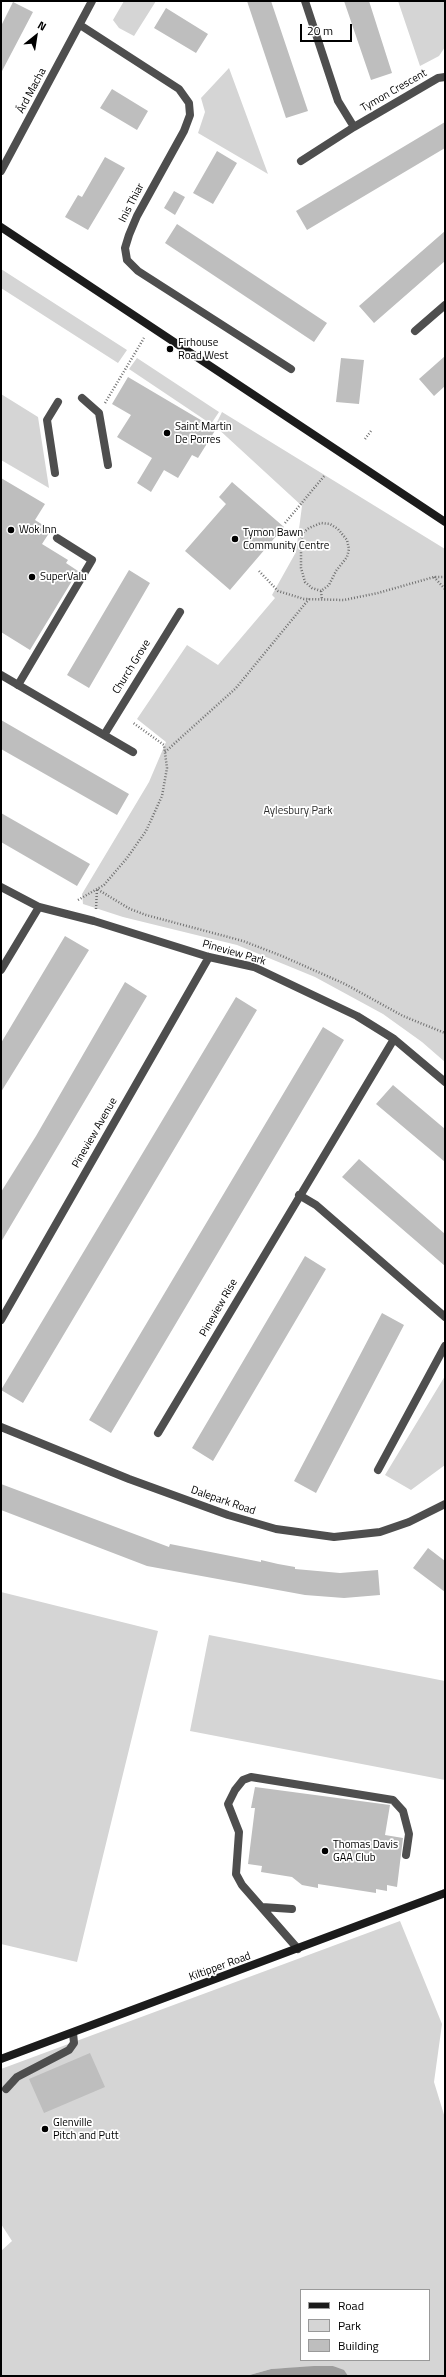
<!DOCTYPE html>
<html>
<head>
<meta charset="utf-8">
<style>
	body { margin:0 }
	#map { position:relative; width:446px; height:2377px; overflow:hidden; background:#fff; font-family:"Titillium Web",sans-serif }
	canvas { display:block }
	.frame { position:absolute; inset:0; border:2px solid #000; pointer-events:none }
	.legend { position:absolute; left:300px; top:2289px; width:130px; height:72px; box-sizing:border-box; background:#fff; border:1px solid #999; margin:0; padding:5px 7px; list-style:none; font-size:12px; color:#000 }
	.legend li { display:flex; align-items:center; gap:8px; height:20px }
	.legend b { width:20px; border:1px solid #999 }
	.north { position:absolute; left:16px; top:16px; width:40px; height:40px; -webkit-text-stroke:3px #fff; paint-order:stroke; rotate:30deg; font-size:11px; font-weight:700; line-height:16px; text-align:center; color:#000 }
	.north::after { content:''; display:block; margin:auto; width:14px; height:18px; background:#000; clip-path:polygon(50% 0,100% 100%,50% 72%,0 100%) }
	.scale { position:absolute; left:300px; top:24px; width:52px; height:18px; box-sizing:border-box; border:2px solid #000; border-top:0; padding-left:5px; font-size:12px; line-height:14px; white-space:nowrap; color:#000; -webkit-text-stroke:3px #fff; paint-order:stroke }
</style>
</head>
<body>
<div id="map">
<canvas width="446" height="2377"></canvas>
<div class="frame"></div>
<ul class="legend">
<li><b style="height:5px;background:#1b1b1b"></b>Road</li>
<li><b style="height:11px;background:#d5d5d5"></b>Park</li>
<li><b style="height:11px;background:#bebebe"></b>Building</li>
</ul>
<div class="north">N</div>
<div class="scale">20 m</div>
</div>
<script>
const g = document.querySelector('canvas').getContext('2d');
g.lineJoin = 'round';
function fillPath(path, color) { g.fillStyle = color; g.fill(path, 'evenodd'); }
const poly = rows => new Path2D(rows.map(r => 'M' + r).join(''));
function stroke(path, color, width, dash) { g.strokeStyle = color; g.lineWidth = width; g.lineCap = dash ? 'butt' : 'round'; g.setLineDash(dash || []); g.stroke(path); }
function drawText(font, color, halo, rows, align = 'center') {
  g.font = font + ' "Titillium Web",sans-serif'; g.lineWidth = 3.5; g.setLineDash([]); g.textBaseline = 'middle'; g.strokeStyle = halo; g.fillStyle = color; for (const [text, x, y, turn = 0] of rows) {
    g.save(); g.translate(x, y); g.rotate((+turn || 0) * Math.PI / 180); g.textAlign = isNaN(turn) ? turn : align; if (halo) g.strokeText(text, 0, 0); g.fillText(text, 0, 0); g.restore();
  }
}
const green = poly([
	[124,1,156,1,134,36,119,28,113,20],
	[398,1,445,1,445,47,439,56,420,66],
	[229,68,268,174,198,133,205,112,201,98],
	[1,269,127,350,118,363,1,288],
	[137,358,219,412,211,424,129,369],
	[1,394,38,417,49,488,1,460],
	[222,412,445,549,445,1062,422,1042,383,1014,315,977,237,945,123,917,83,904,82,894,149,782,166,742,137,719,187,645,218,665,275,598,272,595,296,552,302,506,215,426],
	[445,1376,445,1465,411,1490,385,1475],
	[1,1592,158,1631,77,1962,1,1944],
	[209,1635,445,1681,445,1780,190,1731],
	[400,1921,442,2024,434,2082,445,2118,445,2376,348,2376,333,2366,271,2369,246,2376,1,2376,1,2251,12,2241,1,2224,1,2069],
	[301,2290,429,2290,429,2360,301,2360]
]);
const water = poly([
	[314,2366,333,2366,344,2370,348,2376,246,2376,271,2369]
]);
const building = poly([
	[247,1,271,1,308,111,286,118],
	[344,1,369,1,392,73,371,80],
	[13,2,33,12,1,73,1,26],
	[166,8,208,34,196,53,154,28],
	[112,89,148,111,137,130,100,108],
	[445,122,445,148,307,230,296,211],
	[217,151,237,163,213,204,193,193],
	[105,157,125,168,88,230,65,217,78,195,82,197],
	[174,191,185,197,175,215,164,208],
	[177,224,327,323,314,342,165,243],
	[445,231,445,261,374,323,359,306],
	[445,356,445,386,434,396,419,379],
	[341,358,364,360,359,404,336,402],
	[128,377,216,429,198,458,192,455,178,478,164,470,151,492,137,483,152,458,117,437,131,415,112,404],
	[1,478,45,504,35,520,51,530,42,544,68,560,66,563,78,571,30,650,1,632],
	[232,482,284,527,230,590,185,551,226,504,219,497],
	[129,570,150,583,89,688,67,675],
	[1,720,129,794,117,815,1,749],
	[1,813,90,864,77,886,1,842],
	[65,936,89,950,1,1092,1,1043],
	[125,982,147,996,1,1242,1,1192,36,1136],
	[236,997,257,1010,23,1403,1,1390],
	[323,1027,344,1040,111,1433,89,1420],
	[393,1085,445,1129,445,1162,376,1104],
	[359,1159,445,1234,445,1266,342,1177],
	[305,1256,326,1269,213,1461,192,1448],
	[382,1313,404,1325,316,1493,294,1481],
	[1,1484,169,1547,170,1544,261,1562,261,1560,278,1564,295,1567,295,1569,340,1573,378,1570,380,1595,344,1598,305,1595,147,1566,1,1510],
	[428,1548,445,1561,445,1592,413,1568],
	[255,1787,390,1805,385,1835,403,1838,397,1887,387,1885,387,1891,376,1889,376,1893,318,1884,318,1888,302,1885,292,1877,261,1872,262,1866,248,1864,255,1808,251,1808],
	[90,2053,105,2087,44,2113,29,2079]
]);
const path = poly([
	[105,403,144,338],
	[365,439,371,431],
	[285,523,325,475],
	[259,571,278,591,304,599,344,600,378,593,434,577,445,577],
	[434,577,445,589],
	[321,591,312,588,305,582,301,568,301,539,304,532,309,528,321,523,330,524,338,529,347,540,349,549,347,557,336,571,329,585,321,591,322,600],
	[165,752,236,688,309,599],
	[78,900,104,885,127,858,146,831,162,796,167,768,164,745,132,722],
	[96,909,97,889,130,909,146,915,243,941,282,956,345,984,403,1016,445,1033]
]);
const lane = poly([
	[82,398,99,413,108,465],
	[55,473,47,420,58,402],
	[18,685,92,560,57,538],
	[262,1907,292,1909],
	[298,1949,242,1885,236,1874,239,1832,228,1804,235,1790,243,1780,251,1777,393,1800,403,1811,409,1834,406,1855],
	[6,2089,17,2077,69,2050,74,2043,73,2033]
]);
const street = poly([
	[305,1,338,101,354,127],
	[80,25,179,89,189,103,190,115,184,131,137,216,129,235,125,248,127,260,138,271,291,369],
	[301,161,354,127,438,78,445,77],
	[1,171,92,1],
	[415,331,445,305],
	[1,675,133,752],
	[104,735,180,612],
	[1,887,39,907,94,921,209,957,254,967,357,1016,394,1039,445,1082],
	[1,970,39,907],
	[299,1195,316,1205,445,1317],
	[1,1320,209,957],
	[1,1427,129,1479,228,1515,276,1529,334,1537,380,1532,409,1522,445,1504],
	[158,1433,394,1039],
	[378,1470,445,1346]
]);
const secondary = poly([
	[1,227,445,522],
	[1,2059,445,1893]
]);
const markers = [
	[170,349,4,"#000"],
	[167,433,4,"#000"],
	[11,530,4,"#000"],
	[235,539,4,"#000"],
	[32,577,4,"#000"],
	[325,1851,4,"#000"],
	[45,2129,4,"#000"]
];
const streetNames = [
	["Árd Macha",32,91,-62],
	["Tymon Crescent",394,91,-30],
	["Inis Thiar",132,203,-63],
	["Church Grove",132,667,-58],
	["Pineview Park",234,953,16],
	["Pineview Avenue",95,1133,-60],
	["Pineview Rise",219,1308,-60],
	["Dalepark Road",223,1501,19],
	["Kiltipper Road",220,1967,-20]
];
const poiNames = [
	["Firhouse",178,343],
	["Road West",178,356],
	["Saint Martin",175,427],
	["De Porres",175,440],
	["Wok Inn",19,530],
	["Tymon Bawn",243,533],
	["Community Centre",243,546],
	["SuperValu",40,577],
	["Thomas Davis",333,1845],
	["GAA Club",333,1858],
	["Glenville",53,2123],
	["Pitch and Putt",53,2136]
];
const parkNames = [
	["Aylesbury Park",298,811]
];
fillPath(green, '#d5d5d5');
fillPath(water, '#9c9c9c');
fillPath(building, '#bebebe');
stroke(path, '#707070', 2.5, [1, 2]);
stroke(lane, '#4e4e4e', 8);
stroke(street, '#4e4e4e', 8);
stroke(secondary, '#1b1b1b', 8);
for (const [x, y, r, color] of markers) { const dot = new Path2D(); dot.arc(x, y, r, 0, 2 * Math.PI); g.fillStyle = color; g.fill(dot); stroke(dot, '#fff', 1.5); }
drawText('11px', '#000', '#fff', streetNames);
drawText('11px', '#000', '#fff', poiNames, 'left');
drawText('11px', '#2c2c2c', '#fff', parkNames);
</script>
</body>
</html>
